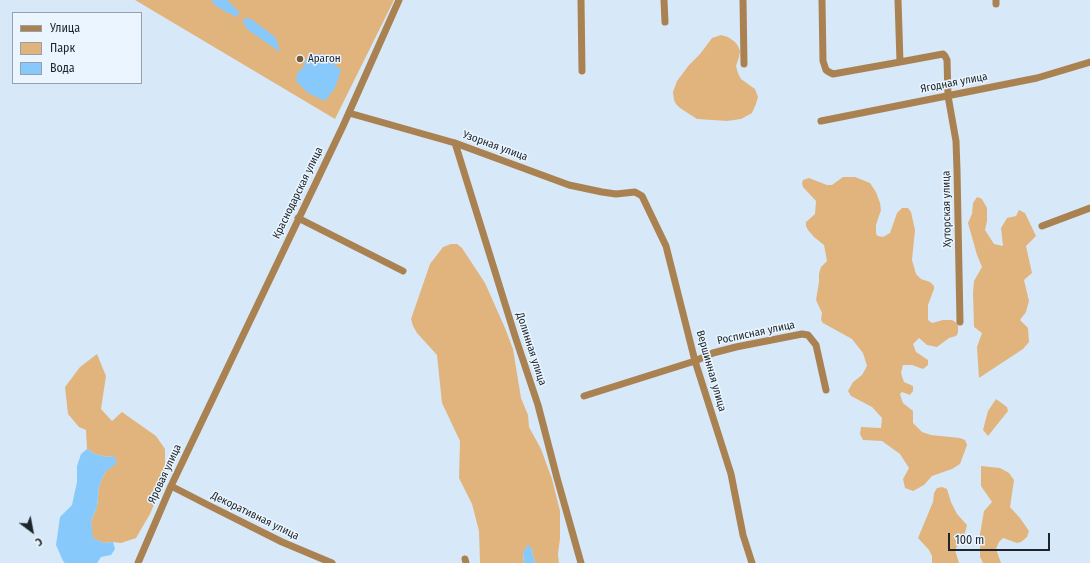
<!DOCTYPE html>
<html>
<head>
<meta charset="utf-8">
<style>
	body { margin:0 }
	#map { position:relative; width:1090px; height:563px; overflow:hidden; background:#d7e9f8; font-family:"Fira Sans Condensed",sans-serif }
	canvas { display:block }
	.legend { position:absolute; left:12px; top:12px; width:130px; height:72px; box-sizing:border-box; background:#eaf5ff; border:1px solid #98a1aa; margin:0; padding:5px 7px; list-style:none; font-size:12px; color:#1d242a }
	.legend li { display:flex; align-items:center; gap:8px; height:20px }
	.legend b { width:20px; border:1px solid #98a1aa }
	.north { position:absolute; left:12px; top:511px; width:40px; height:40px; -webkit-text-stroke:3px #eaf5ff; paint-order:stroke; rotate:148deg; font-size:11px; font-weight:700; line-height:16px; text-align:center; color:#1d242a }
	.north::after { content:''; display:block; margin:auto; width:14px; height:18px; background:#1d242a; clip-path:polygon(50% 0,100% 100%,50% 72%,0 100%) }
	.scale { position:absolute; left:948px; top:533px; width:102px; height:18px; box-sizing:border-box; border:2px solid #1d242a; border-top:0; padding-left:5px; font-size:12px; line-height:14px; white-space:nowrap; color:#1d242a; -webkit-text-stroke:3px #eaf5ff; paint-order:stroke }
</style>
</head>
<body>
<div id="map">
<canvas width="1090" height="563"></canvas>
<ul class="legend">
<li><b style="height:5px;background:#aa8251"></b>Улица</li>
<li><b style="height:11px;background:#e1b47e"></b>Парк</li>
<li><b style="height:11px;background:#88c9fc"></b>Вода</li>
</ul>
<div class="north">С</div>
<div class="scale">100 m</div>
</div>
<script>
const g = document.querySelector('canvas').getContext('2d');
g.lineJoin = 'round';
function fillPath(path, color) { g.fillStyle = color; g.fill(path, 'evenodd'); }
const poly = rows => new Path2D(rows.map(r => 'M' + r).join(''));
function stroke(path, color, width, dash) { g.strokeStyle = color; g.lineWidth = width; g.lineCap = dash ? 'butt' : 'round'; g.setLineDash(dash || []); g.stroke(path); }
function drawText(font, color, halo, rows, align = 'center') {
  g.font = font + ' "Fira Sans Condensed",sans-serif'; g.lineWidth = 3; g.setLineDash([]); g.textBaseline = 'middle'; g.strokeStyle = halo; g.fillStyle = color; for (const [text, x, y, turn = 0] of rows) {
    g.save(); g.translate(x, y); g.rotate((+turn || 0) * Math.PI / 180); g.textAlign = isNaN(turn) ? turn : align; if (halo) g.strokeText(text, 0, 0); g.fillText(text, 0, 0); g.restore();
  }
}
const green = poly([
	[135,0,394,0,335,119],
	[721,35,728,37,735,42,738,46,740,51,739,57,736,66,738,73,741,79,755,89,758,97,756,104,752,113,741,119,727,121,697,119,680,108,676,104,674,100,673,92,677,81,689,65,700,54,712,38],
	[843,177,855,177,870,183,876,192,880,203,881,210,876,225,876,234,878,236,883,237,890,233,897,213,902,208,908,208,911,212,915,230,912,260,916,274,921,279,930,282,934,286,934,289,928,305,928,320,932,323,943,320,952,320,957,323,958,326,958,333,956,336,949,338,937,347,927,345,919,338,913,344,916,352,928,360,928,365,923,369,912,365,903,365,901,373,904,382,913,386,913,391,910,395,902,392,900,394,903,403,913,411,913,423,922,432,931,435,960,438,965,440,967,445,960,464,952,469,932,476,924,485,913,491,905,488,903,479,909,468,900,454,882,441,863,440,860,434,861,427,881,428,882,418,872,407,851,396,848,391,853,382,862,375,867,366,863,353,852,339,823,323,821,320,822,313,816,300,819,282,819,274,821,267,827,261,824,245,814,237,808,230,806,226,806,222,815,214,816,201,803,187,802,183,803,180,809,178,827,185,832,185],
	[977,197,982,199,987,208,987,221,985,230,994,244,1003,246,1001,228,1007,218,1016,216,1019,210,1025,213,1036,236,1026,246,1032,273,1024,280,1029,301,1026,312,1020,320,1028,328,1029,342,1023,349,979,378,977,347,982,333,974,327,973,293,974,281,982,267,977,255,968,223,972,214,973,203],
	[451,244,457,244,462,248,485,283,505,328,513,349,521,398,528,415,529,427,541,449,552,479,560,511,560,539,558,554,559,563,535,563,531,547,523,552,524,563,480,563,479,531,472,504,459,478,460,441,442,403,437,355,417,333,413,326,411,319,430,264,443,247],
	[97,354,106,376,101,409,112,421,122,412,156,436,165,449,165,478,150,514,136,538,121,543,113,542,104,543,92,538,91,521,97,507,99,486,105,472,114,456,107,457,95,454,87,449,86,430,79,427,68,414,65,387,80,367],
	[996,399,1007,407,1008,411,988,436,983,430,988,411],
	[981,466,1000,468,1009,473,1014,480,1010,507,1020,518,1029,531,1027,537,1021,542,1017,543,1003,538,999,542,996,549,1001,563,983,563,980,557,980,534,984,511,992,502,981,486],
	[942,487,947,489,951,502,957,514,967,525,965,533,955,550,959,563,932,563,932,556,929,550,918,538,933,502,934,493,937,488]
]);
const water = poly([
	[211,0,227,0,239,12,238,17,228,13,216,6],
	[247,18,251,19,271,34,276,38,280,52,248,30,244,24,243,19],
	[322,54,341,70,335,88,325,101,308,93,296,81,297,74,305,65,305,60,311,55],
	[87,449,95,454,107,457,114,456,117,463,105,472,99,486,97,507,91,521,93,538,104,543,113,542,115,549,111,555,101,557,97,563,65,563,63,561,56,545,60,517,72,505,77,482,77,466,81,454],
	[528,545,531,547,535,563,524,563,523,552]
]);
const street = poly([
	[581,0,582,71],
	[664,0,665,22],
	[743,0,744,64],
	[822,0,823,61,826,70,829,72,833,74,900,62],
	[898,0,900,62,943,54,945,56,947,60,948,96,956,141,957,170,960,322],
	[996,0,996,4],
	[349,113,455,143,569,185,602,192,616,194,635,192,642,196,666,246,695,361,731,474,743,535,752,563],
	[821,121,1037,78,1090,62],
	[455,143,515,336,538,405,557,478,581,563],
	[298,218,403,271],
	[1042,226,1090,208],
	[584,396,695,361,713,353,736,347,802,334,808,335,816,345,826,390],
	[171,486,208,505,282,542,332,563],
	[465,559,466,563],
	[138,563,171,486,343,126,399,0]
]);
const markers = [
	[300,59,4,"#7a5930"]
];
const poiNames = [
	["Арагон",308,59]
];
const streetNames = [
	["Ягодная улица",954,83,-11],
	["Узорная улица",495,146,20],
	["Краснодарская улица",298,193,-64],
	["Хуторская улица",947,209,-91],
	["Росписная улица",756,333,-12],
	["Долинная улица",531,349,72],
	["Вершинная улица",711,371,74],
	["Яровая улица",165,474,-65],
	["Декоративная улица",255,516,26]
];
fillPath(green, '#e1b47e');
fillPath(water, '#88c9fc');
stroke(street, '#aa8251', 7);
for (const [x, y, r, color] of markers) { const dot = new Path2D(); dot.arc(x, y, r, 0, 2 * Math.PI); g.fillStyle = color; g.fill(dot); stroke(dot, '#eaf5ff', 1.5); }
drawText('11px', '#1d242a', '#eaf5ff', poiNames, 'left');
drawText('11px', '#1d242a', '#eaf5ff', streetNames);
</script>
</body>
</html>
